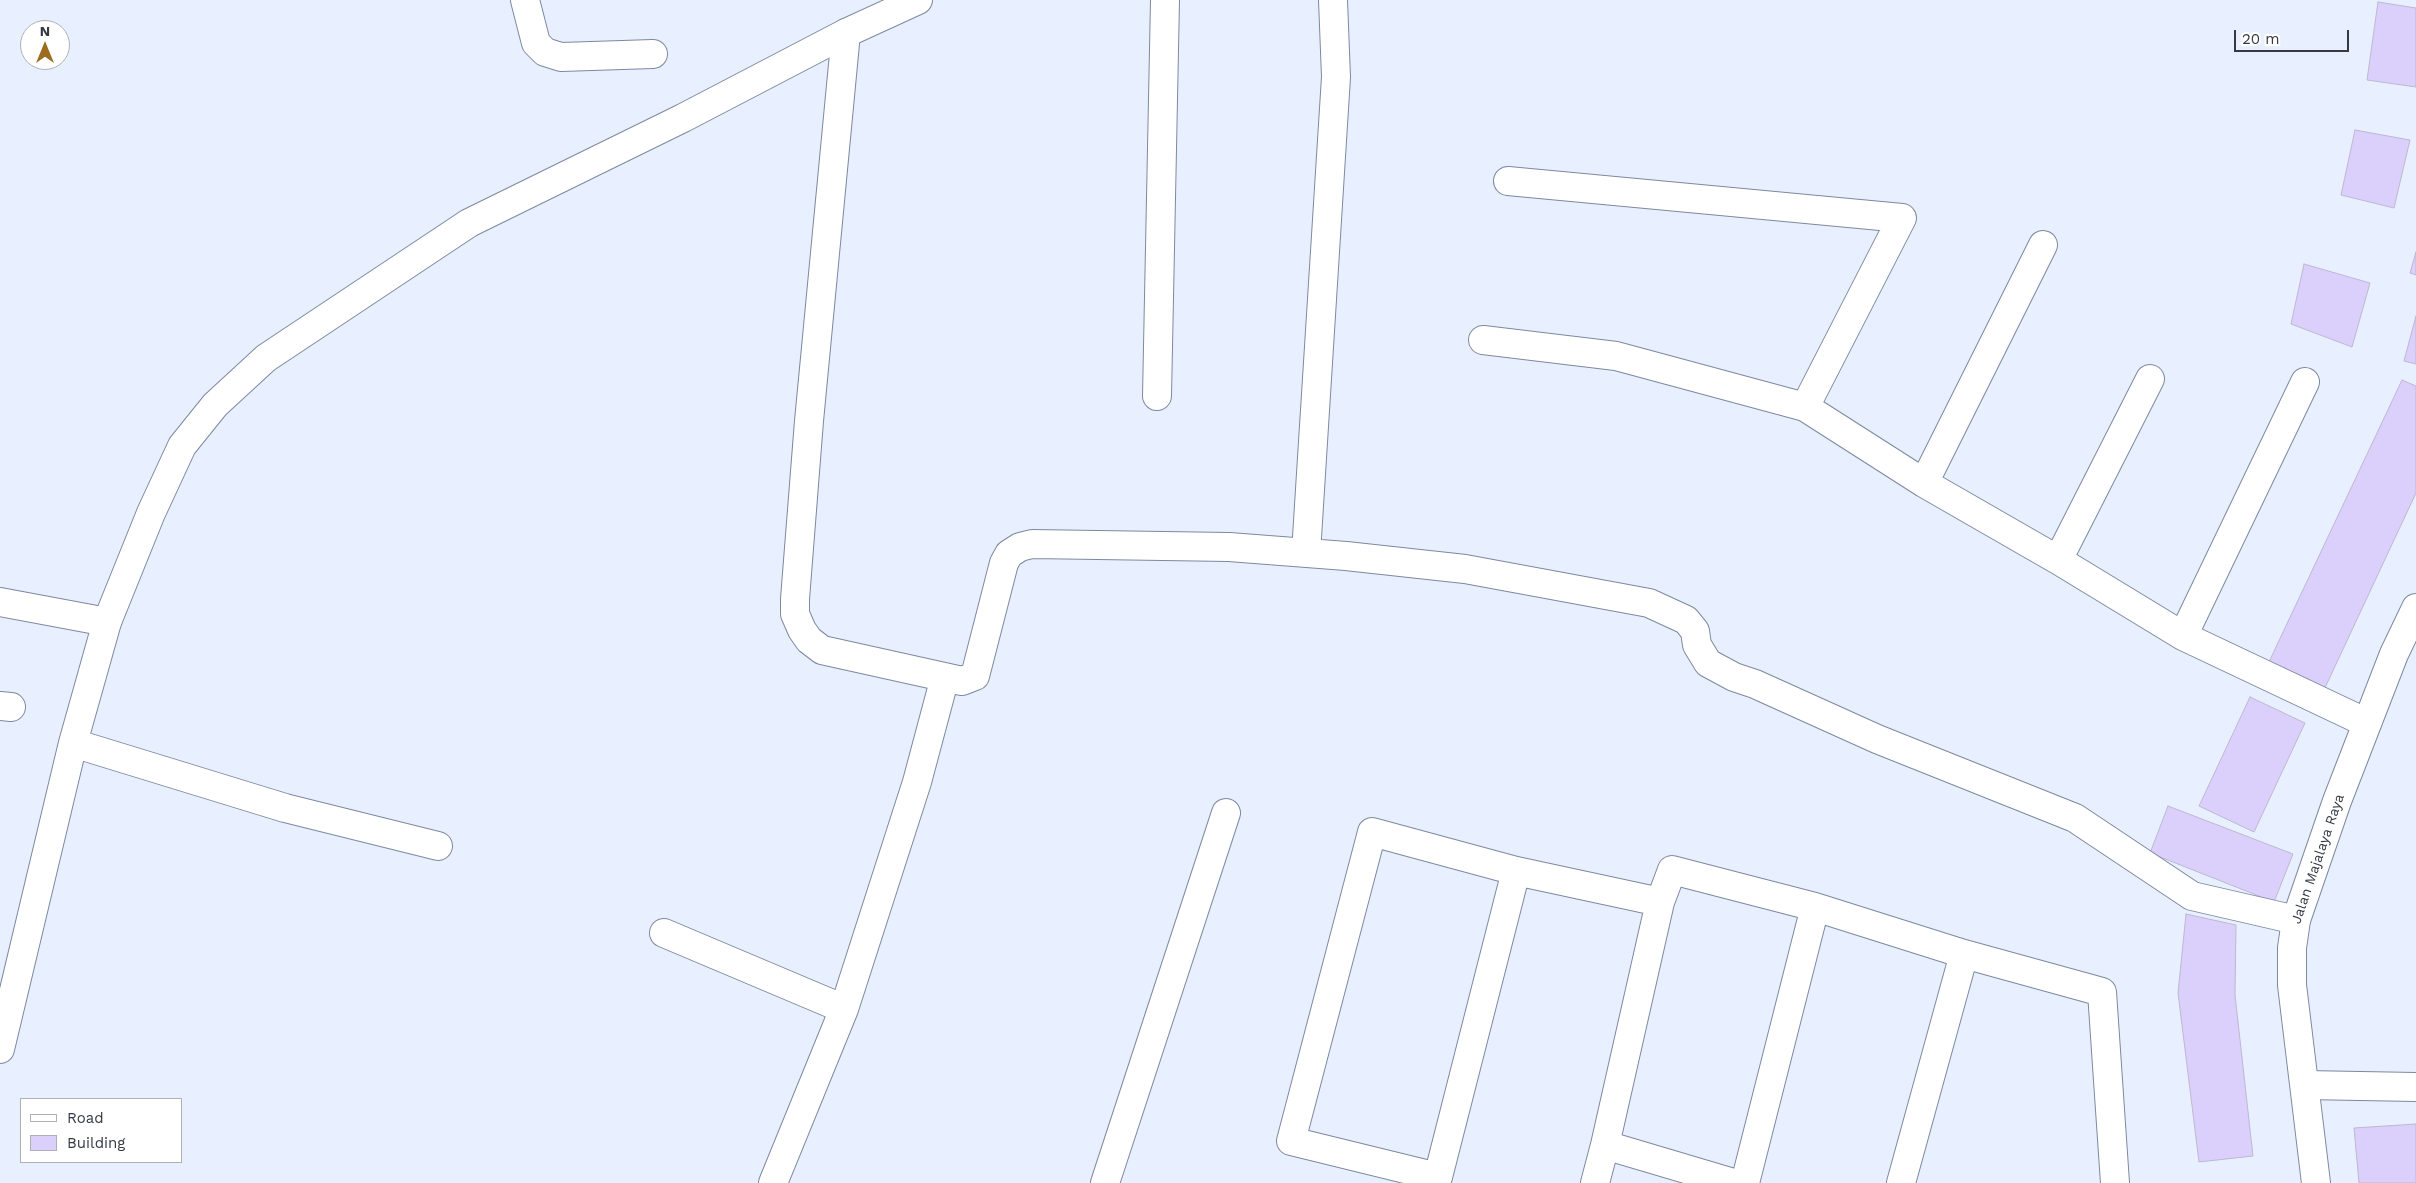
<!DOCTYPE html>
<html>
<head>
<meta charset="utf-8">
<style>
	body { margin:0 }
	#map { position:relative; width:2416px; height:1183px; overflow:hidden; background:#e8f0ff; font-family:"Work Sans",sans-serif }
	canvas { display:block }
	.legend { position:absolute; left:20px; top:1098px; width:162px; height:65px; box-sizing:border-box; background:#fff; border:1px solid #aeb0b4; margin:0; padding:6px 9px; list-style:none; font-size:15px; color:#343943 }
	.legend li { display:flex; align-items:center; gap:10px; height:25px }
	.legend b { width:25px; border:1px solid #aeb0b4 }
	.north { position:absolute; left:20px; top:20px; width:50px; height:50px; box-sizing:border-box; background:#fff; border:1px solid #aeb0b4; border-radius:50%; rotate:0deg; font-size:14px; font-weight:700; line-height:20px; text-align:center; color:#343943 }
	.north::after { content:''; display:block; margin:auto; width:18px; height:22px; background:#9c6d1f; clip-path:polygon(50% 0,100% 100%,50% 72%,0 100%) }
	.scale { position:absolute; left:2234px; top:30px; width:115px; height:22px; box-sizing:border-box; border:2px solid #343943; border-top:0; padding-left:6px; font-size:15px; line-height:18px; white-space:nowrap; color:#343943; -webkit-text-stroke:4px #fff; paint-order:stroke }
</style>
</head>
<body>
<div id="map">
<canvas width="2416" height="1183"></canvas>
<ul class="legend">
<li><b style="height:6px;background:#fff"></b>Road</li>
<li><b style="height:14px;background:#dbcffb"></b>Building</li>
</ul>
<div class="north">N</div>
<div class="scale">20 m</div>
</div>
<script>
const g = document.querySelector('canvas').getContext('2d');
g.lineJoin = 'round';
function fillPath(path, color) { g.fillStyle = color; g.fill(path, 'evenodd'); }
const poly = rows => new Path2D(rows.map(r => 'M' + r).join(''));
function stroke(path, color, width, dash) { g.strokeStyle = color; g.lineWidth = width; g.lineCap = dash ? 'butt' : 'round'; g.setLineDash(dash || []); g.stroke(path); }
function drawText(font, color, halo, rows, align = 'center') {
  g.font = font + ' "Work Sans",sans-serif'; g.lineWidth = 4.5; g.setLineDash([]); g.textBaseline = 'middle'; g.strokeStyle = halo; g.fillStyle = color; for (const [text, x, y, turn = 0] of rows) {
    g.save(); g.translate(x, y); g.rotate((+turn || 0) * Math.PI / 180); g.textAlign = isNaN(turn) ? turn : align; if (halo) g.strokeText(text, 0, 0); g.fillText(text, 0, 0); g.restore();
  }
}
const building = poly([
	[2378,2,2416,8,2416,87,2367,80,2378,2],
	[2355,130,2410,140,2394,208,2341,195,2355,130],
	[2416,252,2416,275,2410,273,2416,252],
	[2304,264,2370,283,2352,347,2291,324,2304,264],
	[2416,316,2416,364,2404,361,2416,316],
	[2402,380,2416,386,2416,493,2323,692,2267,666,2402,380],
	[2250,697,2305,723,2254,832,2199,806,2250,697],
	[2168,806,2293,854,2274,902,2150,853,2168,806],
	[2186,914,2236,925,2235,995,2253,1156,2199,1162,2178,993,2186,914],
	[2416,1124,2416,1183,2359,1183,2354,1128,2416,1124]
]);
const street = poly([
	[525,0,536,43,545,52,561,57,653,54],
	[846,33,809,421,795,599,795,614,802,630,809,640,822,650,962,681,975,676,1004,563,1009,554,1020,547,1032,544,1229,547,1346,556,1465,569,1649,603,1686,620,1695,631,1697,645,1708,663,1734,677,1755,684,1877,739,2075,818,2192,896,2296,920],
	[1508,181,1902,218,1805,407],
	[1483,340,1616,356,1805,407,1924,483,2058,560,2183,636,2367,723],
	[1157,396,1165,0],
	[1924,483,2043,245],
	[1306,553,1336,77,1333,0],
	[2058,560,2150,379],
	[2183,636,2305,382],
	[0,706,11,707],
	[73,743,285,808,438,846],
	[1516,871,1438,1177,1291,1141,1372,832,1516,871,1660,902],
	[664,933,844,1009],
	[0,1049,73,743,107,622],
	[2305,1085,2416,1087],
	[1605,1145,1660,902,1672,870,1815,907,1964,954,2102,992,2115,1183],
	[773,1183,844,1009,917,782,945,677],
	[1105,1183,1226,813],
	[1595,1183,1605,1145,1733,1183],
	[1745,1183,1815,907],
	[1901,1183,1964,954]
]);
const secondary = poly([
	[0,602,107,622,151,513,182,446,215,405,266,358,469,223,683,118,846,33,918,0],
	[2316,1183,2292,985,2292,948,2296,920,2337,801,2394,654,2416,608]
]);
const streetNames = [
	["Jalan Majalaya Raya",2318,859,-71]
];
fillPath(building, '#dbcffb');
stroke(building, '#bdb7d0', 1);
stroke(street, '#7d899f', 30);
stroke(secondary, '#7d899f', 30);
stroke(street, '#fff', 28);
stroke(secondary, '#fff', 28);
drawText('14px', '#343943', '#fff', streetNames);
</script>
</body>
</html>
